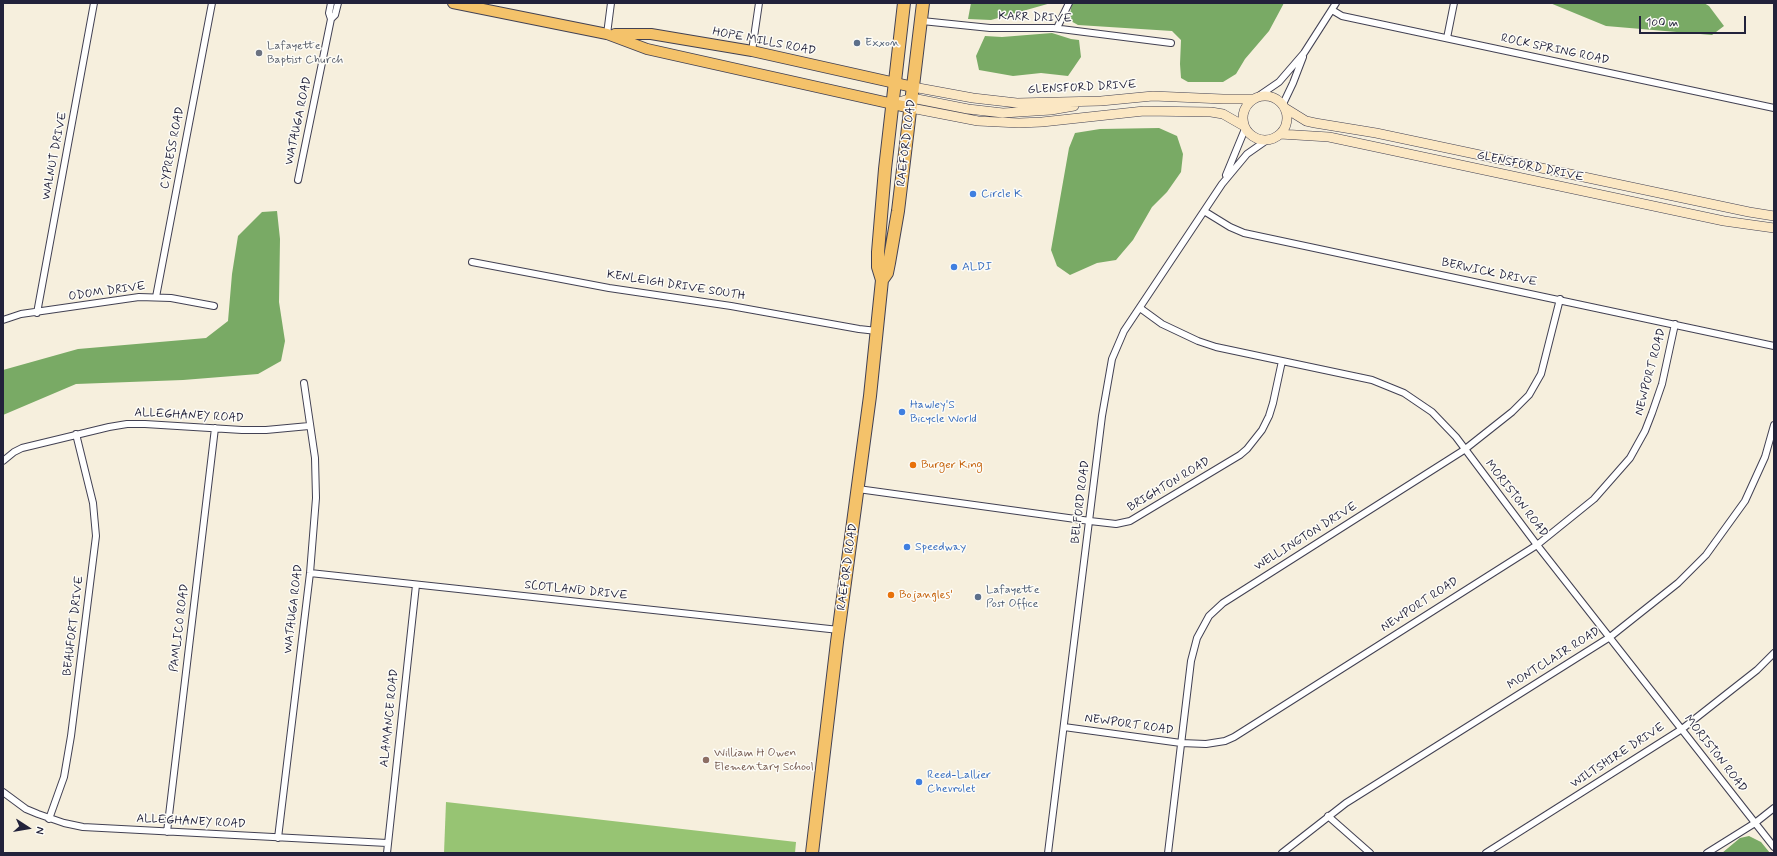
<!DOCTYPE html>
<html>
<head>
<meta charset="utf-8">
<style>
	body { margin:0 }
	#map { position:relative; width:1777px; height:856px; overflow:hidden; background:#f6efdd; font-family:Mynerve,sans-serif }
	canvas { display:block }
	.frame { position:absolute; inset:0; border:4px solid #22223b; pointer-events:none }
	.north { position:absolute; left:8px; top:808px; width:40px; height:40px; -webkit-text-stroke:3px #fdfcf7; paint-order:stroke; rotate:102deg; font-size:11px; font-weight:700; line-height:16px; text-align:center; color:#22223b }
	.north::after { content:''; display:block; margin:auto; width:14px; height:18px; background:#22223b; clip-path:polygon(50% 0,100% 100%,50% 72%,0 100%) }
	.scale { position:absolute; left:1639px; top:16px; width:107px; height:18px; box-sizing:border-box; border:2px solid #22223b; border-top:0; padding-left:5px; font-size:12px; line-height:14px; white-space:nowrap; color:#22223b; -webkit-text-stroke:3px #fdfcf7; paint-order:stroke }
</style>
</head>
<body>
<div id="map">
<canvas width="1777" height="856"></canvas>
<div class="frame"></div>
<div class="north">N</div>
<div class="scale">100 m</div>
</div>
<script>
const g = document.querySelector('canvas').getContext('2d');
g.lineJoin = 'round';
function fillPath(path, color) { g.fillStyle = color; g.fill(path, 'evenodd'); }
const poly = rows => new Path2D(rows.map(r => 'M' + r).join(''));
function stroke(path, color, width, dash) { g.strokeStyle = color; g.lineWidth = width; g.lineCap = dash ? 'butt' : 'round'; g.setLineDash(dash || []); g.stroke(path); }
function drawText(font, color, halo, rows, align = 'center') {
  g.font = font + ' Mynerve,sans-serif'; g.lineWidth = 3; g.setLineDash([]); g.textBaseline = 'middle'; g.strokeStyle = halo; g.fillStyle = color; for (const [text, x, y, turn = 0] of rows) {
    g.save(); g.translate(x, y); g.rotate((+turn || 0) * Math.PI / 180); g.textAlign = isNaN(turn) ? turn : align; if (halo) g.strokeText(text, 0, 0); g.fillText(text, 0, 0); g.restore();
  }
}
const green = poly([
	[446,802,796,842,795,853,444,853]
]);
const forest = poly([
	[971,3,1051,3,991,20,968,19],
	[1072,3,1284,3,1269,31,1245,59,1236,74,1223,82,1188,82,1181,78,1180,64,1181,40,1172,31,1078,25,1069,20],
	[1550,3,1704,3,1709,6,1724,26,1712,35,1606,26],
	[1052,33,1071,39,1079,40,1081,57,1068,76,1041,73,1013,76,979,70,976,56,985,36,1002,37],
	[1159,128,1177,136,1183,154,1181,172,1167,192,1152,207,1133,240,1116,260,1097,263,1070,275,1057,266,1051,250,1069,148,1075,133,1100,129],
	[277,211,280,239,279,302,285,341,281,361,258,374,183,380,76,384,3,415,3,370,78,349,206,338,228,321,232,274,238,236,262,212],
	[1749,836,1761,842,1770,853,1722,853,1740,838]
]);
const street = poly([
	[1332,10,1342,16,1774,108],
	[331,19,335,15,338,3],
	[922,21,990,28,1053,28,1171,43],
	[1057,28,1069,3],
	[607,34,611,3],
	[1447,38,1454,3],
	[752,51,759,3],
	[1260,95,1279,82,1304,53,1336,3],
	[1283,104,1293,83,1303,57],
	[1226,175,1245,129],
	[298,180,331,19,329,13,331,3],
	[1204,211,1230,227,1244,233,1774,346],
	[472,262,609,288,731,306,859,329,877,331],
	[156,297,212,3],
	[1140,308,1162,324,1198,341,1216,347,1372,380,1404,393,1432,412,1456,437,1537,545,1774,847],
	[37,313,94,3],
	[3,320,21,314,139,297,171,298,214,306],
	[3,461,14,452,22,448,109,427,127,424,145,424,242,430,266,430,309,426],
	[858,489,1090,521,1116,524,1130,521,1240,455,1247,449,1262,430,1269,416,1273,403,1282,361],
	[310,573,839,630],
	[1064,727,1181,743,1206,744,1225,741,1234,737,1537,545,1594,499,1630,458,1645,431,1652,413,1662,384,1675,324],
	[3,792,26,809,38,814,64,823,83,827,387,843],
	[1328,816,1370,853],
	[49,819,64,777,71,736,96,536,93,503,76,434],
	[167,832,215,428],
	[278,838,310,573,316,498,315,458,304,383],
	[387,853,416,585],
	[1048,853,1102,416,1112,359,1124,331,1222,184,1247,154,1267,140],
	[1168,853,1191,661,1197,638,1209,616,1223,603,1464,450,1512,412,1529,395,1541,374,1560,299],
	[1282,853,1346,803,1610,637,1678,583,1706,555,1745,501,1765,457,1774,425],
	[1486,853,1682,729,1757,670,1774,653],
	[1707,853,1755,823,1774,808]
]);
const secondary = poly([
	[913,87,973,98,1017,103,1101,101,1153,96,1223,99,1253,99],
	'1243 118a22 22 0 1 1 44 0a22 22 0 1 1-44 0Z',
	[892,104,912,98,968,109,1003,113,1051,110,1074,106],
	[911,108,978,121,1019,123,1042,122,1144,111,1211,112,1223,114,1244,126],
	[1285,108,1306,121,1315,123,1376,133,1749,212,1774,216],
	[1280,134,1329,137,1724,221,1774,228]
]);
const primary = poly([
	[453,3,607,34,647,49,911,108],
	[615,34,651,34,752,51,913,87]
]);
const highway = poly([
	[882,280,887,273,889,263,898,211,923,3],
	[812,853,837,642,870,396,882,280,878,267,878,252,885,169,904,3]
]);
const markers = [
	[857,43,4,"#5c6f8a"],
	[259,53,4,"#6b7280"],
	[973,194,4,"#3f7fe0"],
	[954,267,4,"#3f7fe0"],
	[902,412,4,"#3f7fe0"],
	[913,465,4,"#e8710a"],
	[907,547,4,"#3f7fe0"],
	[891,595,4,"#e8710a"],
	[978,597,4,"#5c6f8a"],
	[706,760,4,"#8d6e63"],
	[919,782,4,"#3f7fe0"]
];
const streetNames = [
	["KARR DRIVE",1035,18,2],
	["HOPE MILLS ROAD",764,42,11],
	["ROCK SPRING ROAD",1555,50,12],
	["GLENSFORD DRIVE",1082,88,-3],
	["WATAUGA ROAD",299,121,-78],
	["RAEFORD ROAD",907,143,-83],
	["CYPRESS ROAD",173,148,-79],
	["WALNUT DRIVE",55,156,-79],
	["GLENSFORD DRIVE",1530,167,12],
	["BERWICK DRIVE",1489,273,12],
	["KENLEIGH DRIVE SOUTH",676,286,9],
	["ODOM DRIVE",107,292,-8],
	["NEWPORT ROAD",1651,372,-75],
	["ALLEGHANEY ROAD",189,416,3],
	["BRIGHTON ROAD",1169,485,-31],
	["MORISTON ROAD",1516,499,52],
	["BELFORD ROAD",1081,502,-83],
	["WELLINGTON DRIVE",1306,537,-32],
	["RAEFORD ROAD",848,567,-82],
	["SCOTLAND DRIVE",576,591,6],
	["NEWPORT ROAD",1420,605,-33],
	["WATAUGA ROAD",294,609,-83],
	["BEAUFORT DRIVE",74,626,-83],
	["PAMLICO ROAD",180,628,-83],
	["MONTCLAIR ROAD",1554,659,-32],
	["ALAMANCE ROAD",390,718,-84],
	["NEWPORT ROAD",1129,725,8],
	["MORISTON ROAD",1715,754,52],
	["WILTSHIRE DRIVE",1618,756,-33],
	["ALLEGHANEY ROAD",191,822,3]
];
const serviceNames = [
	["Exxon",865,43],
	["Lafayette",986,590],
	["Post Office",986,604]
];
const worshipNames = [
	["Lafayette",267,46],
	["Baptist Church",267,60]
];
const shopNames = [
	["Circle K",981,194],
	["ALDI",962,267],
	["Hawley'S",910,405],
	["Bicycle World",910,419],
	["Speedway",915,547],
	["Reed-Lallier",927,775],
	["Chevrolet",927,789]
];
const foodNames = [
	["Burger King",921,465],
	["Bojangles'",899,595]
];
const educationNames = [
	["William H Owen",714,753],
	["Elementary School",714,767]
];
fillPath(green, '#97c473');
fillPath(forest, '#79aa65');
stroke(street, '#424153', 8);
stroke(secondary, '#424153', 10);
stroke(primary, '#424153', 12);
stroke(highway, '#424153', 14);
stroke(street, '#fff', 6);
stroke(secondary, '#fbe7c3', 9);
stroke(primary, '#f4c26a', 10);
stroke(highway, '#f4c26a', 12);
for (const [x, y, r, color] of markers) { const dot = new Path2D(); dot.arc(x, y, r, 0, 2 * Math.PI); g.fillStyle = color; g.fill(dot); stroke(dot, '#fdfcf7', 1.5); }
drawText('12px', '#22223b', '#fdfcf7', streetNames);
drawText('12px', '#4e5e75', '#fdfcf7', serviceNames, 'left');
drawText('12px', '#5b616d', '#fdfcf7', worshipNames, 'left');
drawText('12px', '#366cbe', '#fdfcf7', shopNames, 'left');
drawText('12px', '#c56008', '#fdfcf7', foodNames, 'left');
drawText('12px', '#785e54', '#fdfcf7', educationNames, 'left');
</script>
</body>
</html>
